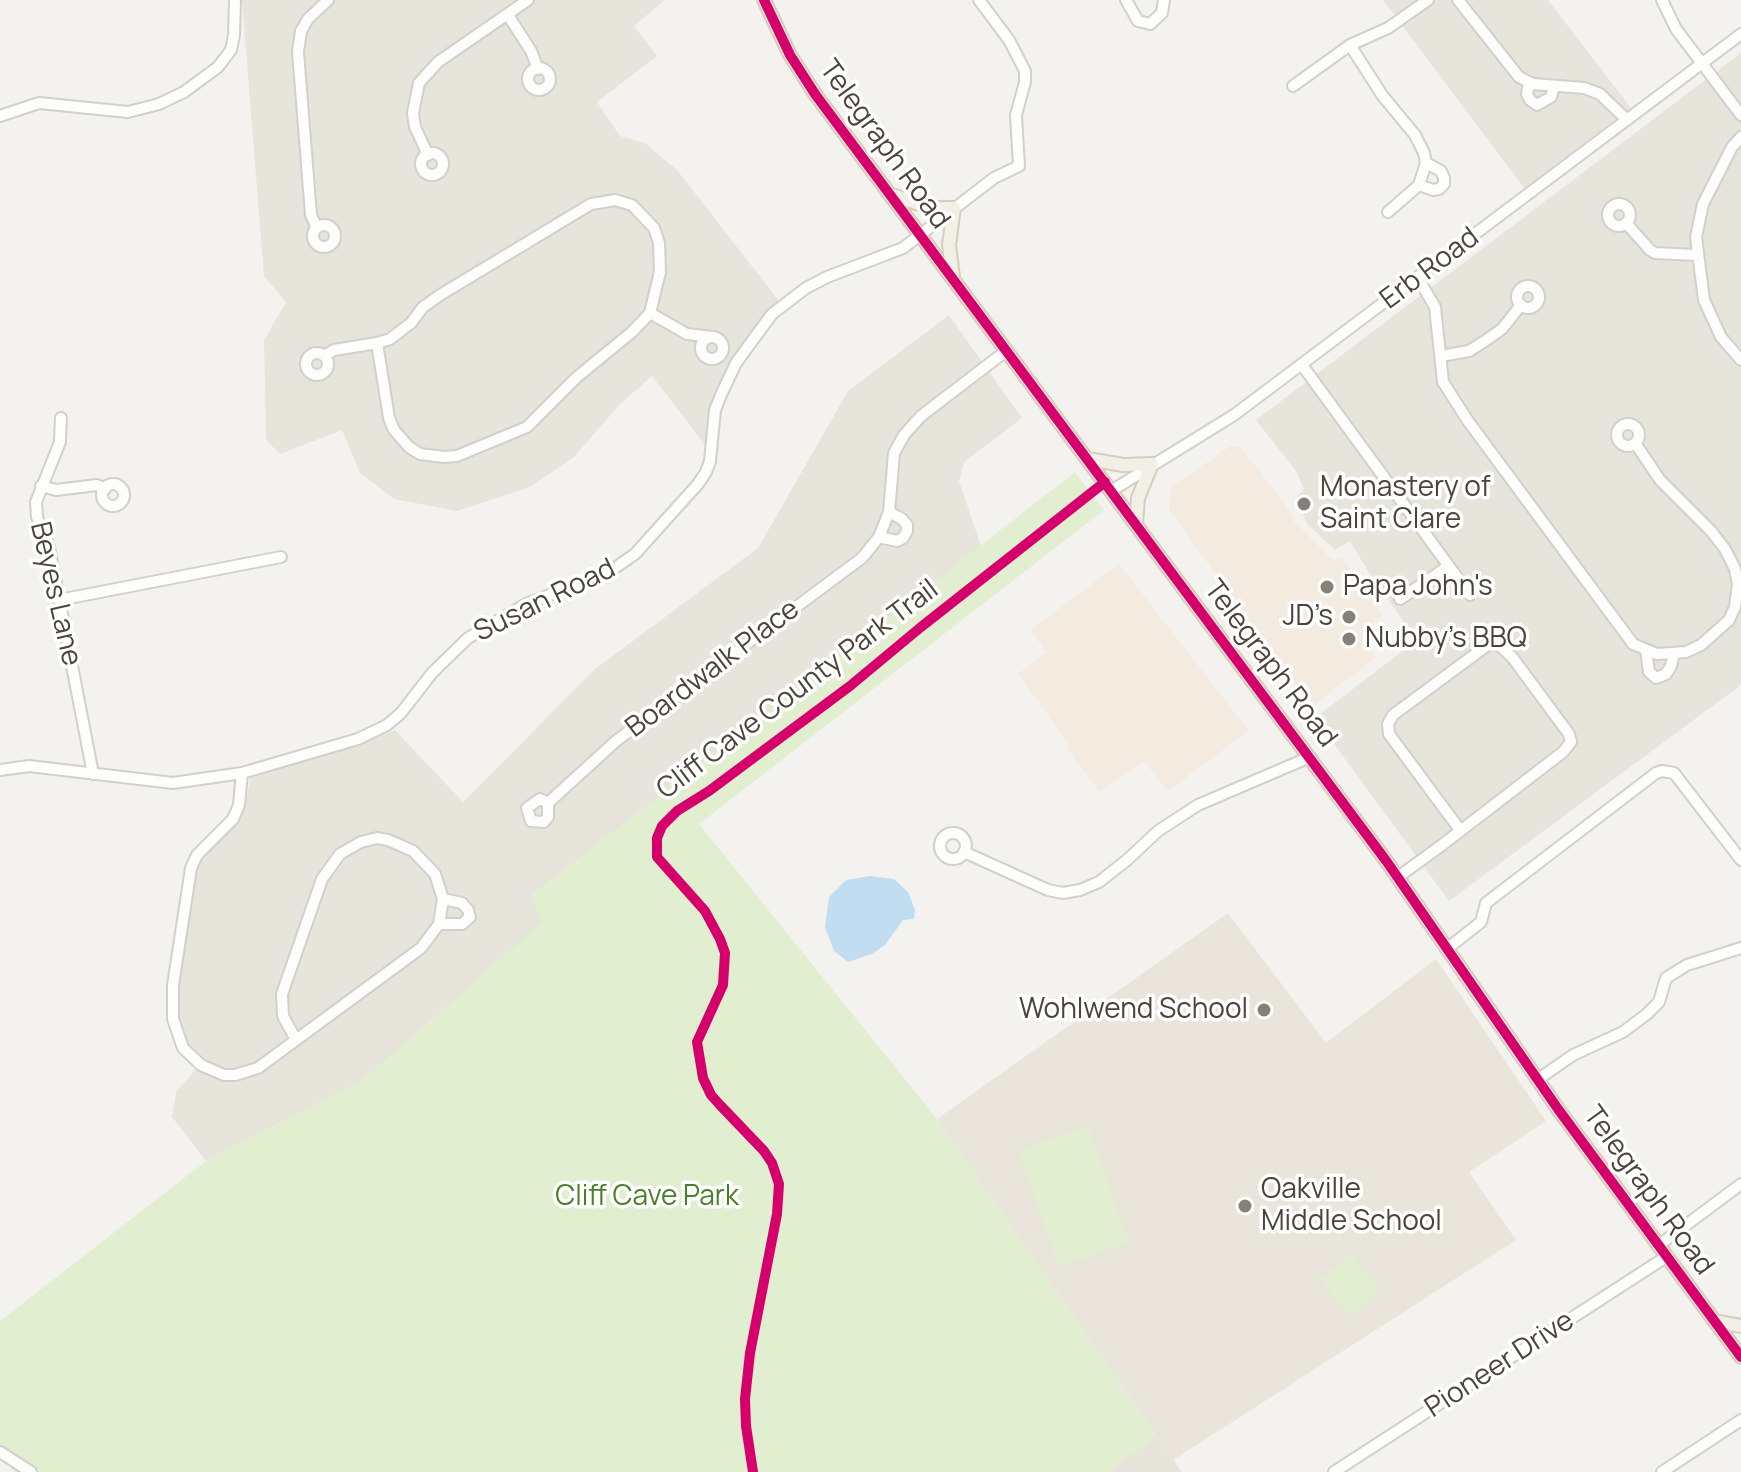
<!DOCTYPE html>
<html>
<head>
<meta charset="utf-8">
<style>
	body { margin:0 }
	canvas { display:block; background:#f4f2ee }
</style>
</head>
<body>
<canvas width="1741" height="1472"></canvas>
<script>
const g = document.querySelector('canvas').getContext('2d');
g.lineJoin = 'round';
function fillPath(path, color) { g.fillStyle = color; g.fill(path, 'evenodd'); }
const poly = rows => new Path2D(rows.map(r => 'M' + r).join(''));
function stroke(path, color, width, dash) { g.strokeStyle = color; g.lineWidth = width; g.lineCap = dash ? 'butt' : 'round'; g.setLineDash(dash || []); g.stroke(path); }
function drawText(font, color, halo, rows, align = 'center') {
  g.font = font + ' Manrope,sans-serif'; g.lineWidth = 7; g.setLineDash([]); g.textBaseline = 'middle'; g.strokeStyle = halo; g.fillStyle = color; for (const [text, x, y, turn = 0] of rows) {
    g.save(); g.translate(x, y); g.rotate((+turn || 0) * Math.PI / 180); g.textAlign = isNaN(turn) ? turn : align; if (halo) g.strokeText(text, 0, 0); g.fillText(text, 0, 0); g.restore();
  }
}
const residential = poly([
	[242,0,665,0,634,26,657,56,597,102,620,136,645,143,677,170,779,301,762,318,742,346,721,385,712,405,706,446,652,376,620,404,574,457,530,487,457,511,394,499,360,473,342,430,280,454,266,440,264,340,286,302,264,276],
	[1383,0,1548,0,1631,108,1525,189],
	[1741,53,1741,685,1449,901,1315,718,1417,640,1369,573,1350,541,1335,550,1306,523,1297,496,1304,489,1296,471,1256,420],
	[949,315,1022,418,964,462,959,481,981,546,532,895,543,922,363,1080,206,1161,172,1117,176,1092,204,1060,190,1049,184,1039,176,1001,195,869,209,849,237,825,245,808,250,779,256,773,364,743,395,730,463,802,595,669,758,548,848,391],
	[1156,1436,1182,1472,1108,1472]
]);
const commercial = poly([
	[1230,446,1241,447,1287,507,1293,520,1332,559,1342,558,1383,615,1361,634,1376,658,1312,706,1169,510,1171,488],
	[1119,564,1249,731,1168,791,1144,761,1100,792,1066,747,1069,744,1018,674,1047,652,1030,630]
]);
const education = poly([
	[1228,913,1326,1043,1436,959,1546,1121,1469,1172,1516,1240,1173,1460,937,1119]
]);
const green = poly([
	[1075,472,1104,510,699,824,937,1119,1156,1436,1108,1472,15,1472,0,1458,0,1321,206,1161,363,1080,542,922,532,895],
	[1088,1126,1129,1242,1059,1267,1018,1151],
	[1351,1254,1380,1291,1349,1316,1320,1279]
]);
const water = poly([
	[870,876,894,879,908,892,915,910,914,919,903,920,885,945,872,954,848,962,834,951,825,927,829,897,846,880]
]);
const minor = poly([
	[1126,0,1138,21,1150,24,1162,13,1164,0],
	[1458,0,1519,77,1533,84,1584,88,1600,94,1627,120],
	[1662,0,1676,29,1741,115],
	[508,15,531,51,538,69],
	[1350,45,1382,95,1415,135,1424,153,1426,163,1419,185,1388,212],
	'528 79a11 11 0 1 1 22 0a11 11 0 1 1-22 0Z',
	[1529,83,1527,94,1530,100,1537,105,1551,97,1554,87],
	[1293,86,1350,45,1388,28,1428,0],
	[0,116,39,103,128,112,159,104,184,92,218,67,231,50,234,35,235,0],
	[1741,137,1732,147,1703,204,1696,237,1704,300,1721,337,1741,360],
	'421 164a11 11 0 1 1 22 0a11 11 0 1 1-22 0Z',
	[428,155,415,127,413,113,419,83,438,62,528,0],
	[1419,185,1433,190,1439,189,1444,184,1444,178,1441,171,1426,163],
	'1608 215a11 11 0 1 1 22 0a11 11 0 1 1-22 0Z',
	[1626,223,1650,250,1655,253,1696,255],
	'313 236a11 11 0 1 1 22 0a11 11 0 1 1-22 0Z',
	[317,228,311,215,298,52,301,31,308,19,328,0],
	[1418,278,1435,307,1443,382,1468,421,1633,644,1657,654,1686,652,1701,645,1729,620,1735,607,1738,584,1735,569,1725,549,1711,531,1660,480,1635,443],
	'1517 297a11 11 0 1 1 22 0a11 11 0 1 1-22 0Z',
	'701 348a11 11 0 1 1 22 0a11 11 0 1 1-22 0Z',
	[377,343,389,418,394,430,409,447,420,454,444,457,457,456,527,427,577,377,632,332,650,313,687,334,713,337],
	'306 364a11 11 0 1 1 22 0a11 11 0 1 1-22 0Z',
	[324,356,334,350,377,343,390,339,411,323,423,307,440,295,591,204,604,202,615,200,632,205,654,228,659,243,660,272,650,313],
	[1441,356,1469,351,1485,341,1502,329,1521,305],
	[1302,365,1470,595],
	[61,418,60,442,36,502,37,517,49,547,93,774],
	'1617 435a11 11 0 1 1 22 0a11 11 0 1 1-22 0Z',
	'102 495a11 11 0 1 1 22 0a11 11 0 1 1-22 0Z',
	[41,486,56,490,97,485,105,489],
	[1111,491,1234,415,1741,34],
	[879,537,897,541,903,538,907,531,907,525,902,519,889,512],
	[1400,599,1449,566],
	[59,600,281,557],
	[1646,650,1649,672,1656,678,1666,674,1671,666,1674,653],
	[0,770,29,766,173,783,242,773,358,739,387,725,401,713,432,673,468,638,526,604,609,572,635,554,698,484,706,472,710,461,715,410,721,395,736,363,772,314,806,288,827,277,903,248,994,178,1019,166,1016,115,1025,82,1025,71,1009,40,979,0],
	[242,773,239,805,233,819,197,855,191,868,173,985,173,1019,183,1048,201,1065,224,1075,235,1075,258,1068,296,1040],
	[548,803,540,799,527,808,531,821,544,822,548,817,548,803,616,741,862,558,879,537,889,512,894,453,904,435,921,416,1006,351],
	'940 846a13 13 0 1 1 26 0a13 13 0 1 1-26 0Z',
	[377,838,388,840,413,851,435,874,443,899,439,924,421,948,296,1040,283,1016,282,994,322,879,340,854,361,842,377,838],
	[964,852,1048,890,1063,893,1080,890,1099,882,1127,860,1158,831,1198,805,1310,757],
	[1398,877,1442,845,1563,752,1571,742,1569,734,1512,657,1497,643,1489,644,1393,715,1388,724,1389,734,1460,830],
	[439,924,462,924,470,917,468,910,462,903,443,899],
	[1448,948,1481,922,1486,903,1656,773,1662,771,1674,773,1741,860],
	[1537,1080,1573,1055,1623,1032,1647,1014,1659,1002,1666,978,1687,965,1741,948],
	[1658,1246,1741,1184],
	[0,1452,31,1472],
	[1334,1472,1666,1257],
	[1662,1472,1741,1420]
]);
const major = poly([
	[764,0,790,55,815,94,1387,862,1558,1109,1741,1357],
	[889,194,931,208,954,208,949,245,953,277],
	[1088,459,1123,465,1152,464,1138,498,1136,524],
	[1714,1321,1741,1326]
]);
const cycleway = poly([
	[764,0,790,55,815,94,1387,862,1558,1109,1741,1357],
	[753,1472,746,1426,745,1399,750,1353,777,1214,779,1184,772,1163,764,1151,720,1105,711,1095,703,1078,697,1042,723,985,725,953,720,939,705,911,657,857,657,838,662,826,677,811,709,791,850,686,921,627,1105,482]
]);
const markers = [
	[1304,504,8,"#868178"],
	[1327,587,8,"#868178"],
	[1349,617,8,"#868178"],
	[1349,639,8,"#868178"],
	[1264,1010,8,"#868178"],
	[1245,1206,8,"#868178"]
];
const streetNames = [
	["Telegraph Road",884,145,54],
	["Erb Road",1430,269,-37],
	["Beyes Lane",55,594,77],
	["Susan Road",545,601,-26],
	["Telegraph Road",1270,664,53],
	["Boardwalk Place",713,669,-37],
	["Cliff Cave County Park Trail",798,690,-37],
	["Telegraph Road",1648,1191,54],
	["Pioneer Drive",1500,1365,-33]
];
const poiNames = [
	["Monastery of",1320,488],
	["Saint Clare",1320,520],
	["Papa John's",1343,587],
	["JD’s",1333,617,"right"],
	["Nubby’s BBQ",1365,639],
	["Wohlwend School",1248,1010,"right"],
	["Oakville",1261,1190],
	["Middle School",1261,1222]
];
const parkNames = [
	["Cliff Cave Park",647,1197]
];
fillPath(residential, '#e7e4dc');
fillPath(commercial, '#f3ebdf');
fillPath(education, '#eae5da');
fillPath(green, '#e1eecf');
fillPath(water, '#c0ddf1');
stroke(minor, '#d2d0cb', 14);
stroke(major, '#d6cebb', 16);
stroke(minor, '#fdfdfc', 10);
stroke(major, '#f2efe6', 12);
stroke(cycleway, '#d6006c', 10);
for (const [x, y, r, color] of markers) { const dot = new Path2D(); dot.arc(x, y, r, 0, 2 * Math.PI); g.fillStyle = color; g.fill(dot); stroke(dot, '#fff', 3); }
drawText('28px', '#4b4439', '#fff', streetNames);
drawText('28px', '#4b4439', '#fff', poiNames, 'left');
drawText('28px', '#4a7f2a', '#fff', parkNames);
</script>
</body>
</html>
